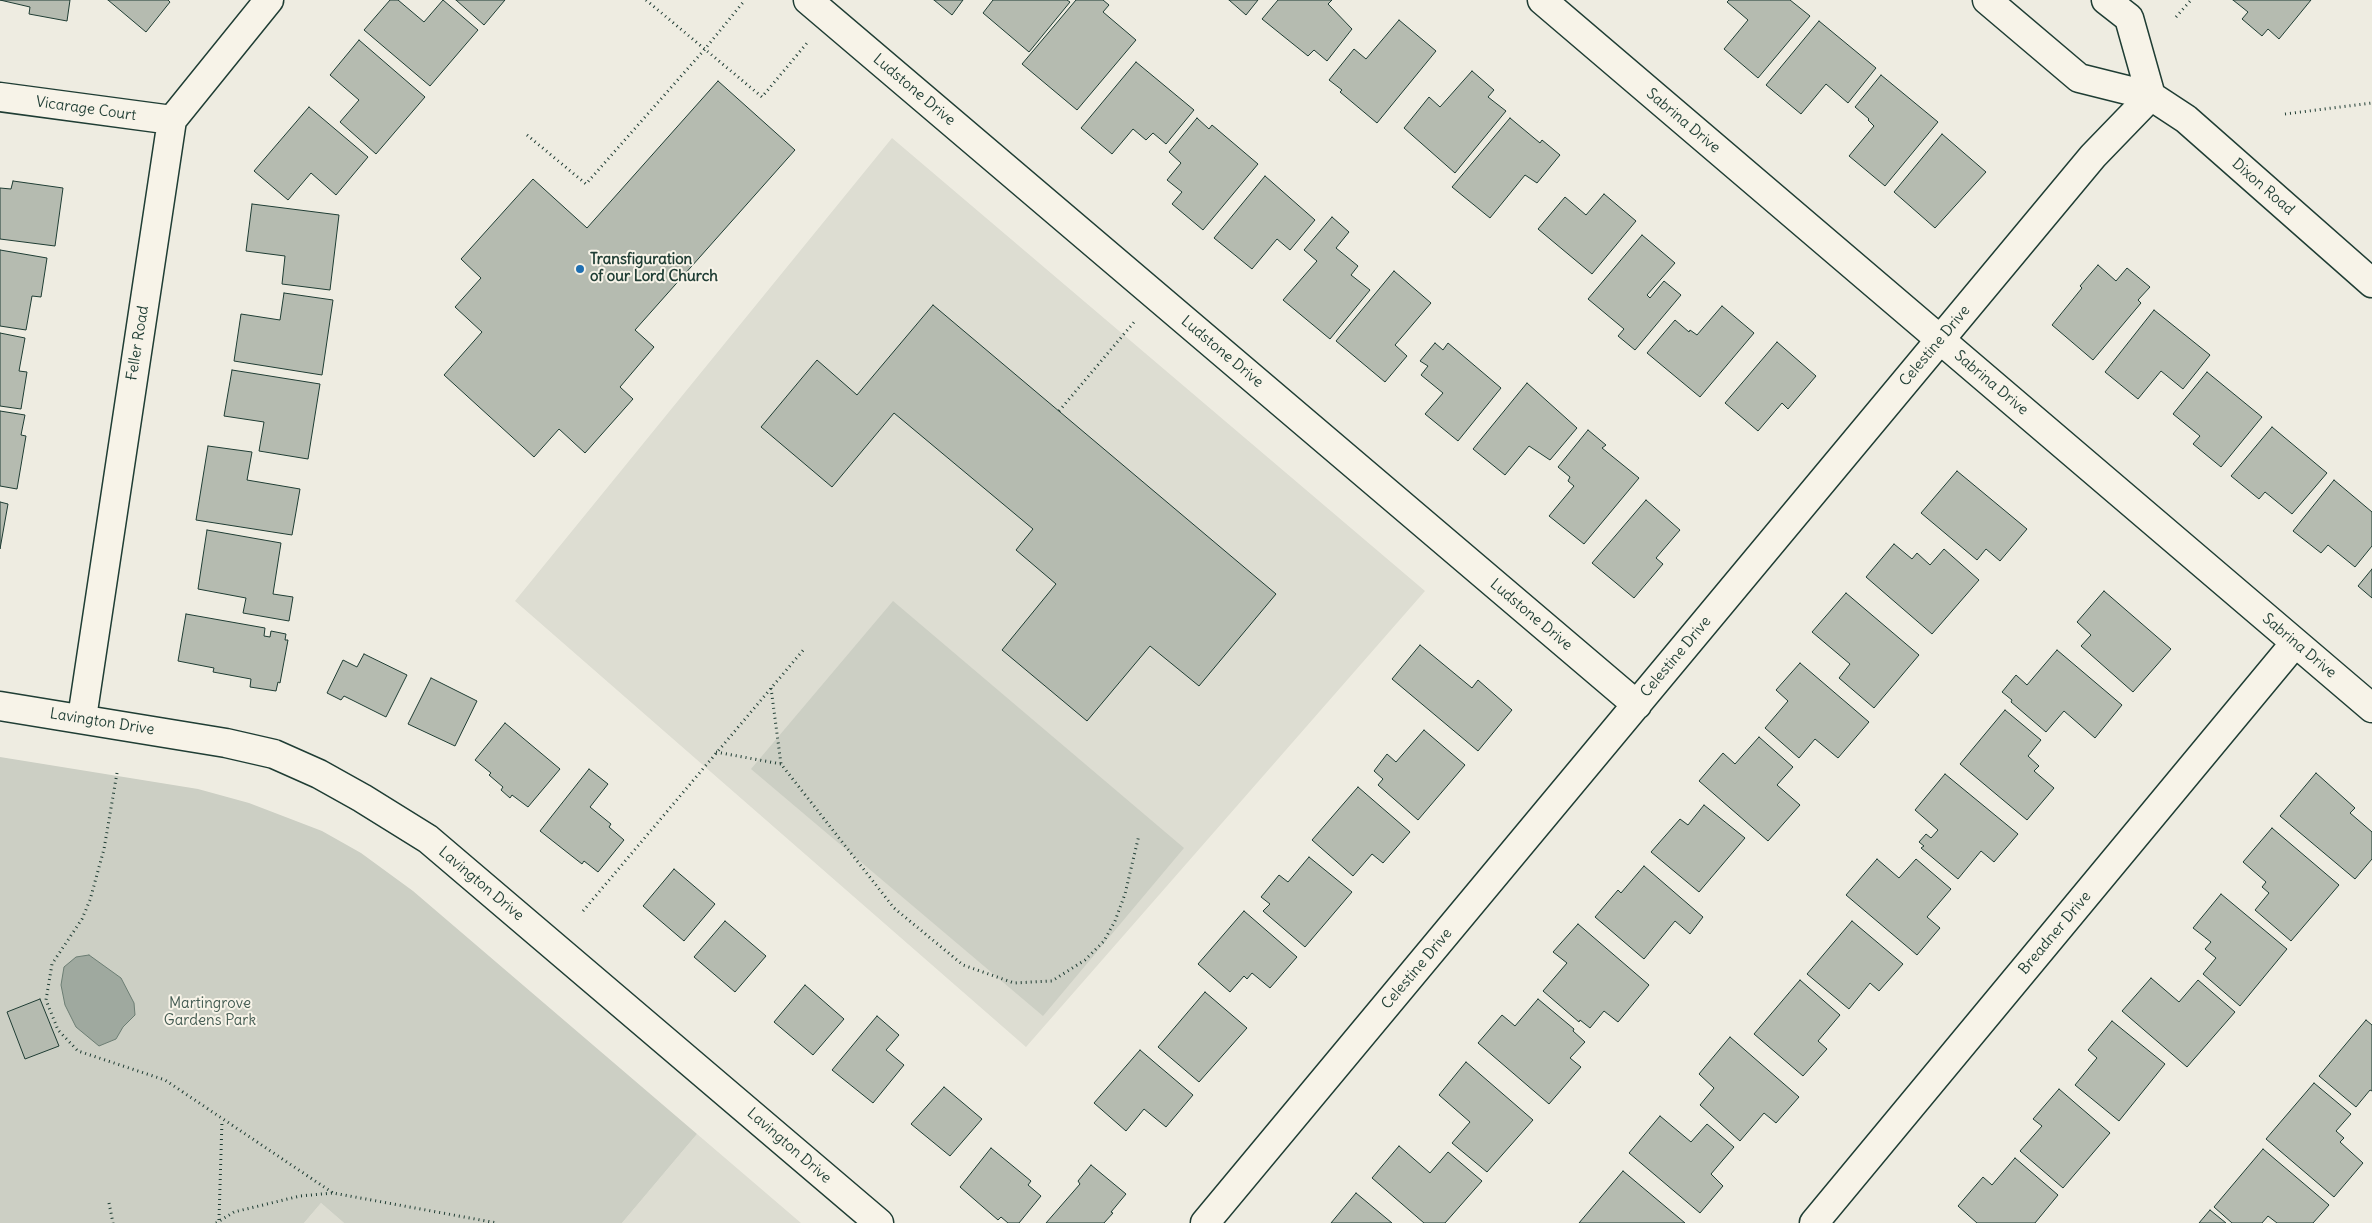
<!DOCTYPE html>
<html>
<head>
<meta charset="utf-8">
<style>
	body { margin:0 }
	canvas { display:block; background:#eeece1 }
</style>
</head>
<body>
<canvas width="2372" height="1223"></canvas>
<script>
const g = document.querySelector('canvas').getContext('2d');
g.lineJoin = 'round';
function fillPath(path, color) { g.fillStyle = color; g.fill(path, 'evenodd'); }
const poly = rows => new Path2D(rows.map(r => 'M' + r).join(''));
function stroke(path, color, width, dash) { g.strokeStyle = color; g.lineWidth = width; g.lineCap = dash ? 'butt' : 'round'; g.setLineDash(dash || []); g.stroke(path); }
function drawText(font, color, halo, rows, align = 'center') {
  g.font = font + ' Delius,sans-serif'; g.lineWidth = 4; g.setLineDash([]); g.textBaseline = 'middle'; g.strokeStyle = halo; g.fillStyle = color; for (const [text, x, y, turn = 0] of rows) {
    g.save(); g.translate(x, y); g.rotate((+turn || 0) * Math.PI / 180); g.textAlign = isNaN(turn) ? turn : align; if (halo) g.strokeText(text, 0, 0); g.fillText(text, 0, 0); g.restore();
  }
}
const built = poly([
	[892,138,1425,591,1026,1047,515,601],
	[697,1134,801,1223,622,1223],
	[321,1203,344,1223,304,1223]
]);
const green = poly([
	[893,601,1184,848,1043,1016,751,769],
	[0,757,198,789,249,803,322,831,361,853,413,891,697,1134,622,1223,344,1223,321,1203,304,1223,0,1223]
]);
const water = poly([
	[89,955,121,978,134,1003,135,1015,123,1027,116,1039,99,1046,76,1027,65,1005,61,985,64,967,76,957,89,955]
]);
const building = poly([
	[0,0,70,0,67,21,29,14,30,7,0,0],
	[108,0,168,0,170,2,146,32,108,0],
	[390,0,398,0,424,22,443,0,478,30,430,86,364,30,390,0],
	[456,0,505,0,484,25,456,0],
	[934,0,963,0,952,15,934,0],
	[993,0,1067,0,1070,2,1029,52,983,13,993,0],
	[1076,0,1103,0,1109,5,1103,12,1136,40,1077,110,1022,64,1076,0],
	[1229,0,1258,0,1246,15,1229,0],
	[1278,0,1332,0,1328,4,1352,29,1327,61,1314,50,1308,56,1262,19,1278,0],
	[1729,0,1790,0,1810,16,1758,78,1724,49,1748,20,1727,2,1729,0],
	[2233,0,2311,0,2279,39,2268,29,2262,36,2242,19,2248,12,2233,0],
	[1399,20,1436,51,1377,123,1340,92,1342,90,1329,80,1354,49,1366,59,1399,20],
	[1819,21,1876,68,1848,103,1826,84,1801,114,1766,85,1819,21],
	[359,40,425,97,376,154,340,122,359,100,330,75,359,40],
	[1136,62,1194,110,1166,144,1153,133,1146,140,1133,129,1112,154,1081,128,1136,62],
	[1472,71,1494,90,1488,97,1506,111,1455,173,1404,128,1429,97,1440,107,1472,71],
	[1881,75,1938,122,1885,186,1849,156,1874,126,1868,120,1869,119,1855,107,1881,75],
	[718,81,795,150,635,330,654,347,620,387,633,399,585,453,559,429,534,457,444,375,482,332,455,307,481,278,461,259,533,179,587,228,718,81],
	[309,107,368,157,336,195,311,173,288,200,254,171,309,107],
	[1197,118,1209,129,1212,125,1258,164,1203,230,1172,204,1182,192,1167,180,1181,163,1169,152,1197,118],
	[1510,118,1540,143,1542,140,1560,155,1537,183,1525,175,1490,218,1452,187,1510,118],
	[1942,134,1986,172,1935,228,1894,192,1942,134],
	[1265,176,1315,220,1290,250,1277,239,1252,269,1214,238,1265,176],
	[13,181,63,188,55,246,0,239,0,188,11,189,13,181],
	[1604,194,1636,221,1592,274,1538,229,1565,197,1586,215,1604,194],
	[252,204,339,215,330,290,282,284,285,256,246,251,252,204],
	[1332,217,1349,232,1336,248,1358,266,1351,275,1370,290,1330,339,1283,300,1317,261,1304,250,1332,217],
	[1642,235,1675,263,1647,295,1650,298,1664,281,1681,295,1635,350,1618,336,1624,329,1588,299,1642,235],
	[0,250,47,258,41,297,32,296,26,330,0,326,0,250],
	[2098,265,2116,281,2127,268,2150,287,2138,300,2141,303,2093,360,2052,325,2082,288,2080,286,2098,265],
	[1394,271,1431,303,1395,345,1407,356,1385,382,1336,341,1394,271],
	[284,293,333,300,322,375,234,361,241,314,280,320,284,293],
	[933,305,1276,594,1199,686,1150,646,1087,721,1002,650,1056,584,1016,550,1033,529,894,413,832,487,761,427,817,360,857,395,933,305],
	[1722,306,1754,333,1700,397,1647,353,1675,320,1689,332,1690,330,1697,335,1722,306],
	[2154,310,2210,355,2183,389,2161,371,2138,399,2105,372,2154,310],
	[0,333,25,338,19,371,27,372,21,409,0,406,0,333],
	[1777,342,1816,376,1788,409,1782,403,1758,431,1725,403,1777,342],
	[1435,343,1443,350,1448,343,1501,388,1458,441,1425,414,1443,393,1421,375,1428,366,1420,361,1435,343],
	[232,370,320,384,308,459,259,451,264,422,224,416,232,370],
	[2207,372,2262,417,2221,467,2193,444,2200,436,2173,414,2207,372],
	[1527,383,1577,428,1550,460,1529,446,1505,475,1473,449,1527,383],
	[0,411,25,415,21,435,26,436,17,489,0,486,0,411],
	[2272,427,2327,473,2292,514,2265,492,2259,499,2231,476,2272,427],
	[1588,430,1606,445,1602,448,1639,478,1584,544,1549,516,1574,486,1568,481,1570,477,1558,467,1588,430],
	[208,446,252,452,247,480,300,489,292,535,196,520,208,446],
	[1957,471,2027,529,2000,561,1986,549,1977,560,1921,513,1957,471],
	[2334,480,2372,512,2372,546,2355,567,2328,545,2321,553,2293,531,2334,480],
	[1646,500,1680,530,1656,558,1663,564,1634,598,1592,563,1646,500],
	[0,502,8,504,0,549,0,502],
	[207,530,281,543,273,594,293,597,289,621,243,613,246,598,198,589,207,530],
	[1894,544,1912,559,1917,553,1930,565,1944,549,1979,580,1932,634,1866,577,1894,544],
	[2372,569,2372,598,2358,586,2372,569],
	[2104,591,2171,649,2133,692,2081,646,2091,635,2077,622,2104,591],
	[1846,593,1919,655,1874,708,1839,678,1850,664,1812,632,1846,593],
	[186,614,265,628,264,636,270,637,271,631,286,634,285,640,288,640,280,683,278,682,276,691,250,687,251,679,213,672,214,668,178,661,186,614],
	[1420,645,1472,688,1478,680,1512,710,1478,751,1392,679,1420,645],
	[2057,650,2122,705,2095,738,2064,711,2046,732,2011,702,2012,700,2002,692,2016,675,2027,685,2057,650],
	[364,654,407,675,386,717,344,696,341,700,327,693,343,660,357,667,364,654],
	[1800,663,1869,722,1838,758,1815,739,1799,758,1765,728,1788,701,1776,690,1800,663],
	[431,678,477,701,455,746,408,724,431,678],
	[2005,710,2041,740,2028,756,2039,766,2034,771,2054,788,2027,820,1960,764,2005,710],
	[505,723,560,769,528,807,512,795,510,798,501,790,503,787,489,775,491,773,475,760,505,723],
	[1424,730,1465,765,1418,820,1378,785,1383,779,1374,771,1387,754,1396,762,1424,730],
	[1759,737,1793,767,1777,785,1800,805,1768,841,1699,781,1723,753,1735,764,1759,737],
	[589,769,608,784,590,807,611,824,609,827,624,840,598,872,584,861,582,864,540,831,589,769],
	[2316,773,2355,808,2350,813,2372,832,2372,859,2355,879,2280,816,2316,773],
	[1945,774,2018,834,1994,862,1981,851,1958,879,1921,848,1924,846,1919,842,1926,834,1931,838,1938,830,1915,810,1945,774],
	[1358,787,1410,832,1383,863,1372,854,1353,876,1312,840,1358,787],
	[1704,805,1745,838,1699,892,1651,852,1680,819,1688,825,1704,805],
	[2272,828,2339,885,2291,941,2255,910,2269,893,2262,887,2266,882,2243,862,2272,828],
	[1309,857,1352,892,1305,947,1263,911,1270,904,1261,897,1279,875,1288,882,1309,857],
	[1877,859,1899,878,1916,859,1951,889,1927,917,1940,928,1917,955,1846,895,1877,859],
	[1644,866,1703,917,1690,934,1675,921,1644,959,1595,917,1618,890,1621,893,1644,866],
	[674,869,715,904,684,941,643,906,674,869],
	[2221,894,2287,949,2240,1006,2203,974,2216,958,2205,949,2211,942,2193,928,2221,894],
	[1244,911,1297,957,1270,988,1252,973,1247,979,1244,976,1230,992,1198,964,1244,911],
	[725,921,766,956,735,992,694,957,725,921],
	[1852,921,1903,964,1879,991,1870,983,1849,1009,1807,974,1852,921],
	[1578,924,1649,985,1618,1022,1604,1011,1590,1028,1580,1020,1579,1022,1543,991,1567,963,1553,952,1578,924],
	[2151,978,2179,1002,2198,980,2235,1012,2187,1067,2122,1011,2151,978],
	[1800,980,1840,1015,1818,1041,1827,1049,1803,1076,1754,1034,1800,980],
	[805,985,844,1019,813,1055,774,1022,805,985],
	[1205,992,1247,1028,1199,1082,1158,1047,1205,992],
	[40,999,59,1046,25,1059,7,1012,40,999],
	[1538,999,1574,1029,1573,1031,1585,1042,1570,1058,1581,1067,1549,1104,1478,1043,1502,1015,1515,1026,1538,999],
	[877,1016,899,1035,886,1050,904,1065,873,1103,832,1070,877,1016],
	[2366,1020,2372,1025,2372,1091,2370,1090,2356,1107,2319,1076,2366,1020],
	[2112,1021,2165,1064,2119,1121,2075,1085,2097,1058,2088,1050,2112,1021],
	[1730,1037,1799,1097,1776,1123,1764,1113,1740,1141,1700,1105,1714,1088,1699,1074,1730,1037],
	[1140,1050,1193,1095,1166,1127,1144,1109,1126,1131,1094,1103,1140,1050],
	[1466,1062,1533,1120,1487,1172,1452,1143,1470,1122,1439,1095,1466,1062],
	[2314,1083,2351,1114,2336,1131,2344,1138,2340,1142,2363,1163,2334,1197,2266,1139,2314,1083],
	[944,1087,982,1119,950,1156,911,1124,944,1087],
	[2059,1089,2110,1133,2063,1188,2020,1151,2042,1126,2033,1119,2059,1089],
	[1660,1116,1691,1142,1707,1124,1734,1147,1711,1174,1723,1186,1700,1213,1629,1153,1660,1116],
	[1399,1146,1430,1173,1448,1152,1482,1181,1445,1223,1424,1223,1372,1178,1399,1146],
	[991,1148,1031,1181,1028,1185,1041,1196,1019,1223,1008,1223,1001,1217,998,1220,960,1187,991,1148],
	[2263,1149,2329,1205,2313,1223,2277,1223,2268,1216,2262,1223,2232,1223,2214,1207,2263,1149],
	[2015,1158,2058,1195,2035,1223,1977,1223,1958,1206,1983,1177,1992,1185,2015,1158],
	[1091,1165,1126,1194,1111,1212,1113,1213,1104,1223,1046,1223,1080,1184,1078,1181,1091,1165],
	[1623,1171,1685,1223,1579,1223,1623,1171],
	[1356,1193,1392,1223,1331,1223,1356,1193],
	[2210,1210,2226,1223,2199,1223,2210,1210]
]);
const path = poly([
	[646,0,762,97,807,43],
	[2176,17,2191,0],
	[2285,114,2372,103],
	[527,135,586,184,705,49,745,0],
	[1059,411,1135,321],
	[771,688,781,764,894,908,963,965,1014,983,1052,981,1085,960,1104,941,1115,921,1125,894,1139,835],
	[716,752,781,764],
	[117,773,104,849,90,900,82,919,52,964,46,1000,58,1030,78,1051,165,1080,333,1193],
	[583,911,805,648],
	[109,1203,113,1223],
	[219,1220,222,1120],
	[216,1223,234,1212,300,1196,333,1193,497,1223]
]);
const minor = poly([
	[808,0,1637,705],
	[1542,0,2372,708],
	[0,97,172,120],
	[0,706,226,743,274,754,319,774,362,798,428,839,879,1223],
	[82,718,172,120,269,0],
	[1205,1223,2093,156,2151,96],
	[1814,1223,2295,643]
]);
const secondary = poly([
	[1987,0,2079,78,2151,96,2186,119,2372,283],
	[2106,0,2129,18,2151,96]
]);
const markers = [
	[580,269,5,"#1f6fb2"]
];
const streetNames = [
	["Ludstone Drive",914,90,40],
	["Vicarage Court",86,109,8],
	["Sabrina Drive",1683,121,40],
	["Dixon Road",2263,187,41],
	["Feller Road",138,343,-81],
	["Celestine Drive",1935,346,-50],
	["Ludstone Drive",1222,352,40],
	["Sabrina Drive",1991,383,40],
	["Ludstone Drive",1531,615,40],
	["Sabrina Drive",2299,646,40],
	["Celestine Drive",1676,657,-50],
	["Lavington Drive",102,722,9],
	["Lavington Drive",481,884,40],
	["Breadner Drive",2055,933,-50],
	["Celestine Drive",1417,969,-50],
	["Lavington Drive",789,1146,41]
];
const poiNames = [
	["Transfiguration",590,260],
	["of our Lord Church",590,277]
];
const parkNames = [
	["Martingrove",210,1004],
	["Gardens Park",210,1021]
];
fillPath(built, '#ddddd2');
fillPath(green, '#cccfc4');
fillPath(water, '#9fa99f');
stroke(water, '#6c7e74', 1);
fillPath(building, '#b5bbb0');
stroke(building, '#1f3d34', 1);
stroke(minor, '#1f3d34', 31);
stroke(secondary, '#1f3d34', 31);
stroke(path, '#1f3d34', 3, [1, 4]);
stroke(minor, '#f7f3e8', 28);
stroke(secondary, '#f7f3e8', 28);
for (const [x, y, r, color] of markers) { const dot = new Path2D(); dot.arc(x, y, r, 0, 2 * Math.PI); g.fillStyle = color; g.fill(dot); stroke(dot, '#f7f3e8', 2); }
drawText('15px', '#1f3d34', '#f7f3e8', streetNames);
drawText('bold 15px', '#1f3d34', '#f7f3e8', poiNames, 'left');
drawText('15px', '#425a51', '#f7f3e8', parkNames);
</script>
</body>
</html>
